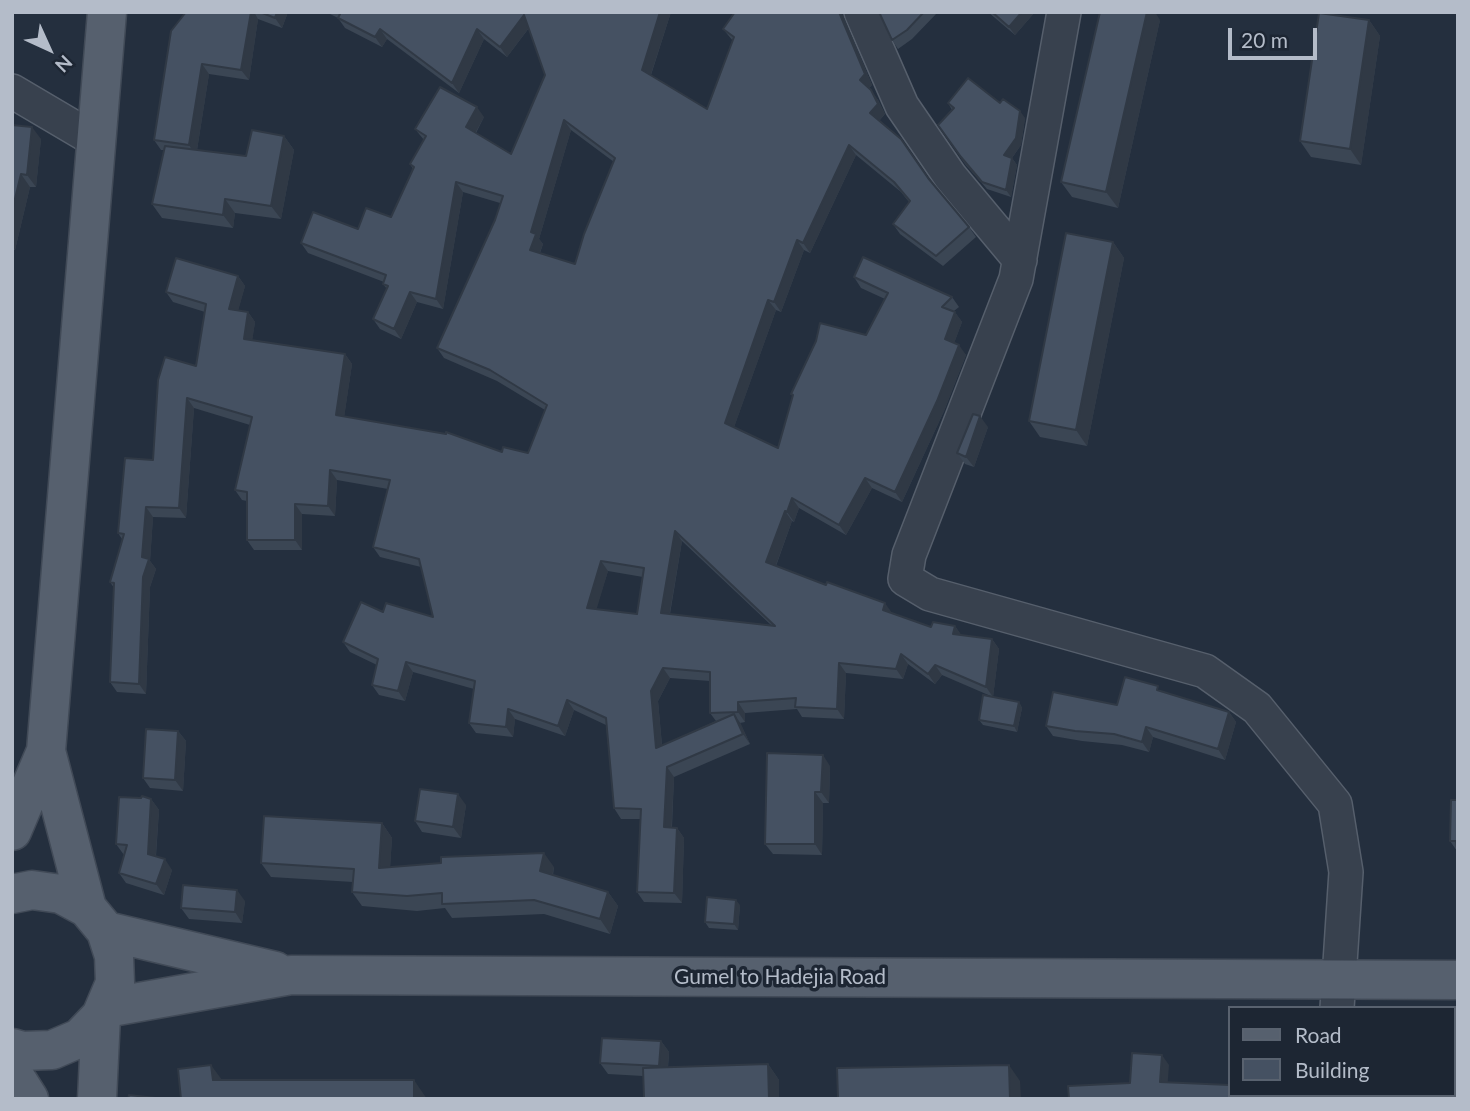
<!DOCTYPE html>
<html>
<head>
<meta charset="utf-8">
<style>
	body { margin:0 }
	#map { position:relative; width:1470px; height:1111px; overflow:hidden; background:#242f3e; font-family:Lato,sans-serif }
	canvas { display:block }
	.frame { position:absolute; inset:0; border:14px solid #b4bcc9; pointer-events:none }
	.legend { position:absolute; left:1228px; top:1006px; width:228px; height:91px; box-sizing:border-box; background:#1d2633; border:2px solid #59626f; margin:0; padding:9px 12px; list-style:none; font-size:21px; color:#b4bcc9 }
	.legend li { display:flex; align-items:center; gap:14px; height:35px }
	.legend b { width:35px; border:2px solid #59626f }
	.north { position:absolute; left:14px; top:14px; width:70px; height:70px; -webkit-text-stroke:5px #1d2633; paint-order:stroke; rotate:135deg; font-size:19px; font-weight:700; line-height:28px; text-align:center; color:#b4bcc9 }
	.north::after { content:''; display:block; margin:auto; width:24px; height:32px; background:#b4bcc9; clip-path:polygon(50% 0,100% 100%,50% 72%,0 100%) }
	.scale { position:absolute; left:1228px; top:28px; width:89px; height:32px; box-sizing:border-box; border:4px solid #b4bcc9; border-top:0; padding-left:9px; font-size:21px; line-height:24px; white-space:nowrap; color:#b4bcc9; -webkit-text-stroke:5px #1d2633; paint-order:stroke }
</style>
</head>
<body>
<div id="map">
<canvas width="1470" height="1111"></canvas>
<div class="frame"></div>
<ul class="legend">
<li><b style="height:9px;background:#56606e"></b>Road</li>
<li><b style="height:19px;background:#455162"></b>Building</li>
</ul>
<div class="north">N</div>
<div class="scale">20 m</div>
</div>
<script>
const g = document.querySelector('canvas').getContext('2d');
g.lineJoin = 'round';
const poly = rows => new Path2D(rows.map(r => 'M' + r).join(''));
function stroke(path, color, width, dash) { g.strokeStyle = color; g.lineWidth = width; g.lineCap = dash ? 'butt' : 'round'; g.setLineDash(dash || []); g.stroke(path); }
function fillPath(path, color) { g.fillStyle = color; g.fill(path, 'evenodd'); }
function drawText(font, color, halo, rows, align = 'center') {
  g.font = font + ' Lato,sans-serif'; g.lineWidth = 7; g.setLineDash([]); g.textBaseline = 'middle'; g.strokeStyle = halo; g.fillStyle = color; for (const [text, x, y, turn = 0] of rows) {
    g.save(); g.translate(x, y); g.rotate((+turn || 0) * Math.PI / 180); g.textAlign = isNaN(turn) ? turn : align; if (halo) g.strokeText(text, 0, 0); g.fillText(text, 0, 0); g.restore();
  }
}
const minor = poly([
	[861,12,902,106,950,176,1020,260],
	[1064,12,1016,279,909,555,905,579,930,594,1205,671,1257,708,1335,804,1346,872,1337,1008],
	[12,91,95,140],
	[1330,1099,1331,1095]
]);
const major = poly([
	[46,751,87,908],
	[12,831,46,751,107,12],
	[12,894,32,890,61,894,87,908,106,931,114,956,115,983,101,1016,80,1038,52,1050,22,1051,12,1048],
	[106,931,275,971],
	[106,1008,291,975,1458,980],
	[12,1072,29,1099],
	[97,1099,101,1016]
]);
const wall = poly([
	[186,12,288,12,282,28,258,19,249,80,209,74,197,150,246,156,284,136,294,150,281,219,235,213,233,228,162,218,152,204,164,150,161,150,154,140],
	[326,12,671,12,651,75,707,109,733,41,723,29,843,15,872,85,869,88,878,100,885,114,879,121,969,227,976,237,943,266,900,234,893,224,909,202,901,192,856,155,810,253,804,250,781,312,776,310,734,427,778,448,793,396,791,394,866,335,885,299,861,288,854,277,952,297,959,307,954,311,962,322,954,343,966,355,944,411,902,502,872,488,846,535,799,508,794,522,792,521,776,566,892,613,931,627,955,626,961,635,992,639,999,649,993,697,942,675,935,684,908,664,903,679,846,673,844,719,802,717,797,709,745,713,745,722,740,723,750,744,674,777,672,827,677,828,684,838,682,903,644,902,637,892,640,819,621,819,614,808,606,725,574,710,565,736,515,719,513,737,476,733,469,723,474,689,413,672,405,701,379,695,372,685,377,665,350,652,343,642,383,612,433,617,421,567,380,557,373,547,388,489,337,480,335,516,302,514,302,550,254,550,247,540,247,501,242,500,235,490,250,425,194,408,186,518,153,517,150,561,156,569,150,587,146,694,117,692,110,682,114,588,110,582,122,539,118,533,153,460,196,366,205,312,173,302,166,292,238,276,245,286,238,310,248,312,255,322,252,340,345,354,352,364,344,417,502,452,528,453,545,410,497,381,444,358,437,348,495,220,500,203,463,192,443,309,417,302,401,339,380,329,373,319,387,289,383,284,384,282,308,253,301,243,358,229,391,217,413,169,410,164,424,140,415,129,484,117,476,133,511,154,545,75,529,28,507,57,484,39,459,93,387,39,382,47,345,28,338,18],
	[571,130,614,162,575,264,540,253,543,244,539,239],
	[682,541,771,625,670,614],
	[608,571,643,577,637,614,596,609],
	[670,678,710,681,710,713,716,721,662,745,658,701],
	[879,12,938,12,912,39,898,49,892,40],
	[988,12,1035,12,1015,35],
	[1160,20,1118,208,1072,197,1061,182],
	[1369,20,1380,36,1361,165,1311,157,1300,141],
	[948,103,1000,103,1025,118,1021,145,1012,158,1017,165,1011,197,987,189,965,164,938,125,952,110],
	[12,125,41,139,36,187,30,187,15,250,12,250],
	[1113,242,1124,258,1087,446,1040,437,1029,421],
	[988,427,974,467,965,464,957,453],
	[1162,691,1229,712,1236,722,1225,760,1153,737,1149,752,1122,745,1082,741,1053,736,1046,726],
	[1019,702,1022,708,1017,732,983,725,979,720],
	[178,731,186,741,183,791,150,788,143,778],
	[830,766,829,803,823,803,822,855,773,854,765,844],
	[151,799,159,810,156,856,172,870,164,895,126,883,119,873,124,855,116,844],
	[1451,800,1457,851,1450,841],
	[466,805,461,838,422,832,415,821],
	[382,823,392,838,390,868,554,867,553,875,608,892,618,906,610,934,544,914,452,918,445,908,417,911,362,906,352,892,353,882,271,877,261,863],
	[245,901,242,923,189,919,181,908],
	[740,905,738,930,709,928,705,922],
	[661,1041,669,1052,668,1068,768,1064,779,1080,779,1099,644,1099,643,1076,608,1074,600,1063],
	[1388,1097,1458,1099,1389,1099]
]);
const shadedWall = poly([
	[251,12,254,12,258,19,249,80,241,70],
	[277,12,288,12,282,28,275,18],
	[660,12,671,12,649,80,642,70],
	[839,12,841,12,843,15,872,85,867,90,860,80],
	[1022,12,1035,12,1015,35,1009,27],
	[1147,12,1155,12,1160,20,1118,208,1106,192],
	[524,15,531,25,507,57,500,47],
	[1369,20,1380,36,1361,165,1350,149],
	[380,29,387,39,382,47,375,37],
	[477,29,484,39,459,93,452,83],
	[202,64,209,74,196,156,189,145],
	[871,90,878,100,885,114,877,123,870,113],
	[477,107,484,117,473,137,466,127],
	[1020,111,1025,118,1021,145,1009,162,1004,155],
	[564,120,571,130,539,239,543,244,537,260,530,250,531,232],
	[32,127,41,139,36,187,27,175],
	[284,136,294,150,281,219,271,206],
	[849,145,856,155,810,253,803,243],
	[1012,158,1017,165,1011,197,1006,190],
	[21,174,30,187,15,250,12,247,12,211],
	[456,182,463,192,443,309,436,299],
	[225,199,235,213,233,228,223,215],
	[797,240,804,250,781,312,774,302],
	[1113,242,1124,258,1087,446,1076,430],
	[238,276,245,286,236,319,229,309],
	[410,292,417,302,401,339,394,329],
	[768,300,776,310,732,433,725,423],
	[248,312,255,322,251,349,244,339],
	[955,312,962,322,952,349,945,339],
	[959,345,966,355,944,411,902,502,895,492],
	[345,354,352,364,343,425,336,415],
	[187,398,194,408,186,518,179,508],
	[980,416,988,427,974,467,966,457],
	[330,470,337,480,335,516,328,506],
	[865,478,872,488,846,535,839,525],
	[792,498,799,508,794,522,787,512],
	[295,504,302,514,302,550,295,540],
	[146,507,153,517,150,561,156,569,150,587,146,694,139,684,142,557],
	[785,511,792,521,773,573,766,562],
	[675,531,682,541,668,623,661,613],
	[601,561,608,571,594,618,587,608],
	[885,603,892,613,883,610],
	[955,626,962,636,953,634],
	[992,639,999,649,993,697,986,687],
	[901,654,908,664,903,679,896,669],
	[406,662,413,672,405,701,398,691],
	[839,663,846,673,844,719,837,709],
	[935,665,942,675,935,684,928,674],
	[663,668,670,678,658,701,663,758,656,748,651,691],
	[567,700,574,710,565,736,558,726],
	[738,702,745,713,745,722,738,712],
	[1019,702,1022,708,1017,732,1014,726],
	[508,709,515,719,513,737,506,727],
	[1229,712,1236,722,1225,760,1218,749],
	[734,714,741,724,750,744,743,734],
	[1146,727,1153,737,1149,752,1142,742],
	[178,731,186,741,183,791,175,780],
	[823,755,830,766,829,803,821,792],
	[667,767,674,777,671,837,664,827],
	[815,792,823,803,822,855,815,844],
	[458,794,466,805,461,838,453,827],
	[151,799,159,810,155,865,148,854],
	[382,823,392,838,389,883,379,868],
	[677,828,684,838,682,903,674,893],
	[544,853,554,867,550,885,540,871],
	[165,859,172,870,164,895,156,884],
	[237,890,245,901,242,923,235,912],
	[608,892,618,906,610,934,600,919],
	[736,900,740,905,738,930,734,924],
	[661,1041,669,1052,667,1077,659,1066],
	[1162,1055,1169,1065,1167,1092,1160,1082],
	[768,1064,779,1080,779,1099,769,1099],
	[211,1065,225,1084,213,1080],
	[1009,1065,1020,1081,1021,1099,1010,1099],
	[414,1080,427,1099,414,1099],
	[1282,1095,1289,1095,1289,1099,1281,1099]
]);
const building = poly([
	[186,12,251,12,241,70,202,64,189,145,154,140,171,31,186,12],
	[260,12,277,12,275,18,260,12],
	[341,12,660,12,642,70,707,109,734,37,723,29,735,12,839,12,865,74,860,80,871,90,878,104,870,113,901,139,928,178,969,227,936,256,893,224,910,201,894,182,849,145,803,243,797,240,774,302,768,300,725,423,778,448,793,395,791,394,816,341,820,323,866,335,888,293,854,277,863,257,952,297,942,307,955,312,945,339,959,345,937,401,895,492,865,478,839,525,792,498,787,512,785,511,766,562,826,585,827,582,885,603,883,610,931,627,933,622,955,626,953,634,992,639,986,687,935,665,928,674,901,654,896,669,839,663,837,709,795,707,796,698,738,702,738,712,710,713,710,672,663,668,651,691,656,748,734,714,743,734,667,767,664,827,677,828,674,893,637,892,641,809,614,808,606,718,567,700,558,726,508,709,506,727,469,723,475,681,406,662,398,691,372,685,378,659,343,642,361,602,383,612,386,603,433,617,419,559,373,547,390,480,330,470,328,506,295,504,295,540,247,540,247,492,235,490,252,417,187,398,179,508,146,507,142,557,149,559,143,577,139,684,110,682,114,583,110,582,124,534,118,533,125,458,153,460,158,380,165,357,196,366,206,304,166,292,176,258,238,276,229,309,248,312,244,339,345,354,336,415,446,434,446,432,502,452,503,447,528,453,547,405,490,370,437,348,495,220,503,196,456,182,436,299,410,292,394,329,373,319,388,286,383,284,386,275,301,243,313,212,358,229,366,208,391,217,414,167,410,164,426,136,415,129,440,87,477,107,466,127,511,154,545,75,524,15,500,47,477,29,452,83,380,29,375,37,338,18,341,12],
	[564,120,615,158,584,234,575,264,530,250,536,234,531,232,564,120],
	[675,531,775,626,661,613,675,531],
	[601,561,644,568,637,614,587,608,601,561],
	[879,12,924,12,907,30,892,40,879,12],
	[992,12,1022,12,1009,27,992,12],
	[1100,12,1147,12,1106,192,1061,182,1100,12],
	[1319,13,1369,20,1350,149,1300,141,1319,13],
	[968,78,1000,103,1003,99,1020,111,1016,138,1004,155,1012,158,1006,190,982,182,961,157,938,125,954,108,948,103,968,78],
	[12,125,32,127,27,175,21,174,12,211,12,125],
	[252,130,284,136,271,206,225,199,223,215,152,204,165,146,246,156,252,130],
	[1066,233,1113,242,1076,430,1029,421,1066,233],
	[973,414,980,416,966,457,957,453,973,414],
	[1125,677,1158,686,1157,690,1229,712,1218,749,1146,727,1142,742,1114,734,1075,731,1046,726,1053,692,1117,705,1125,677],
	[983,695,1019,702,1014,726,979,720,983,695],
	[146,729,178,731,175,780,143,778,146,729],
	[767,753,823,755,821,792,815,792,815,844,765,844,767,753],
	[420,789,458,794,453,827,415,821,420,789],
	[142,796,151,799,148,854,165,859,156,884,119,873,127,845,116,844,119,797,141,798,142,796],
	[1451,800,1458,800,1458,854,1456,841,1450,841,1451,800],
	[264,816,382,823,379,868,441,863,441,857,544,853,540,871,608,892,600,919,534,900,442,904,442,893,407,896,352,892,354,869,261,863,264,816],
	[183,885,237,890,235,912,181,908,183,885],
	[707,897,736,900,734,924,705,922,707,897],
	[602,1038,661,1041,659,1066,600,1063,602,1038],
	[1132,1053,1162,1055,1160,1082,1230,1085,1230,1095,1282,1095,1281,1099,1069,1099,1068,1086,1130,1083,1132,1053],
	[768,1064,769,1099,644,1099,643,1068,768,1064],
	[211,1065,213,1080,414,1080,414,1099,181,1099,178,1069,211,1065],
	[1009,1065,1010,1099,838,1099,837,1068,1009,1065],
	[1454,1071,1458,1071,1458,1099,1388,1097,1388,1095,1454,1095,1454,1071],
	[129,1095,165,1099,128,1099,129,1095]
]);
const streetNames = [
	["Gumel to Hadejia Road",780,977]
];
stroke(minor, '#565f6c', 36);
stroke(major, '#414a57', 41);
stroke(minor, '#38414e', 33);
stroke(major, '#56606e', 38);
fillPath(wall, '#3b4654');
fillPath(shadedWall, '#303945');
fillPath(building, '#455162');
stroke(building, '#303945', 2);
drawText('21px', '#b4bcc9', '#1d2633', streetNames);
</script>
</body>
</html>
